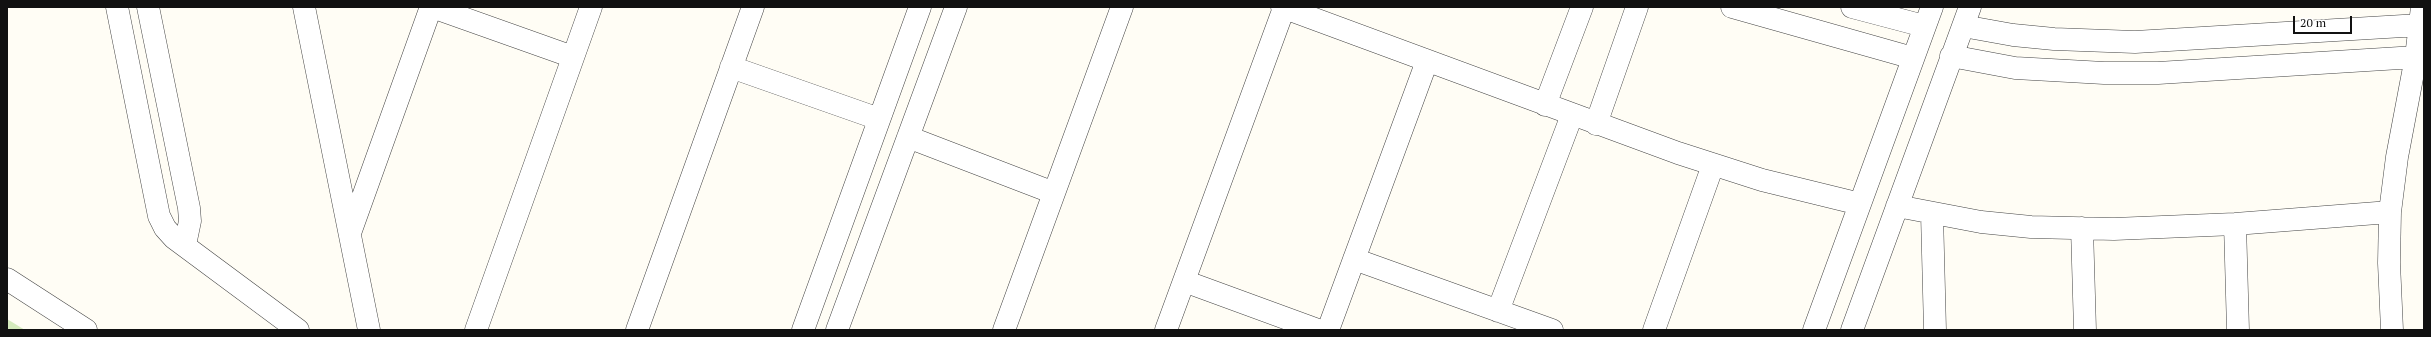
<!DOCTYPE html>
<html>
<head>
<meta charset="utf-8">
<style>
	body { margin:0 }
	#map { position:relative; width:2431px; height:337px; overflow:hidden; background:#fffdf5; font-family:"PT Serif",serif }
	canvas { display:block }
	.frame { position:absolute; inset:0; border:8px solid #111; pointer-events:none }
	.scale { position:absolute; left:2293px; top:16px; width:59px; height:18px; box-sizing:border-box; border:2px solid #111; border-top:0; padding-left:5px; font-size:12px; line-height:14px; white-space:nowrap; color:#111; -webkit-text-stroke:3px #fff; paint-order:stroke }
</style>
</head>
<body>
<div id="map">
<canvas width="2431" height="337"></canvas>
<div class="frame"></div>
<div class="scale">20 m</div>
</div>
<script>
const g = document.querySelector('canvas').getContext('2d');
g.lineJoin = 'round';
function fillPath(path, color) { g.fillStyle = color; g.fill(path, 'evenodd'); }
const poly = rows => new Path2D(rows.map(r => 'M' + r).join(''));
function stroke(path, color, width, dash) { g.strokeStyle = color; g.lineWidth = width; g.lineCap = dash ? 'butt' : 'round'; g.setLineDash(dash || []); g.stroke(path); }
const green = poly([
	[7,319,25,330,7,330]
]);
const minor = poly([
	[117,7,159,216,165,228,174,238,298,330],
	[148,7,189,208,190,221,185,245],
	[304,7,369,330],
	[432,7,573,57],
	[1282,7,1678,153,1762,180,1860,204],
	[1732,7,1913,58],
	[1852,7,1924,26],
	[1963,26,2013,35,2054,39,2135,42,2420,25],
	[1951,56,2015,68,2104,73,2158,73,2416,57],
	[731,67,879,119],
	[1545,105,1582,7],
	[1596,124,1637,7],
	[908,137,1054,193],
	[1897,206,1981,222,2031,227,2114,229,2235,224,2390,212],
	[1932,214,1935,330],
	[2235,224,2238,330],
	[2082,228,2085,330],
	[350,233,431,7],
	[1354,259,1552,330],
	[7,279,86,330],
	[1184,281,1318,330],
	[1498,311,1572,115],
	[476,330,591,7],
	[637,330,753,7],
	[803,330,920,7],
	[837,330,956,7],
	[1004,330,1122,7],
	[1166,330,1284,8],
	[1328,330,1427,61],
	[1654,330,1713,165],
	[1814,330,1932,7],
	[1852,330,1970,7],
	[2392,330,2389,263,2390,212,2397,157,2416,57,2422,7]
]);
fillPath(green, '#d5ebbd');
stroke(minor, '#444', 23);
stroke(minor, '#fff', 22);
</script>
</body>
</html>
